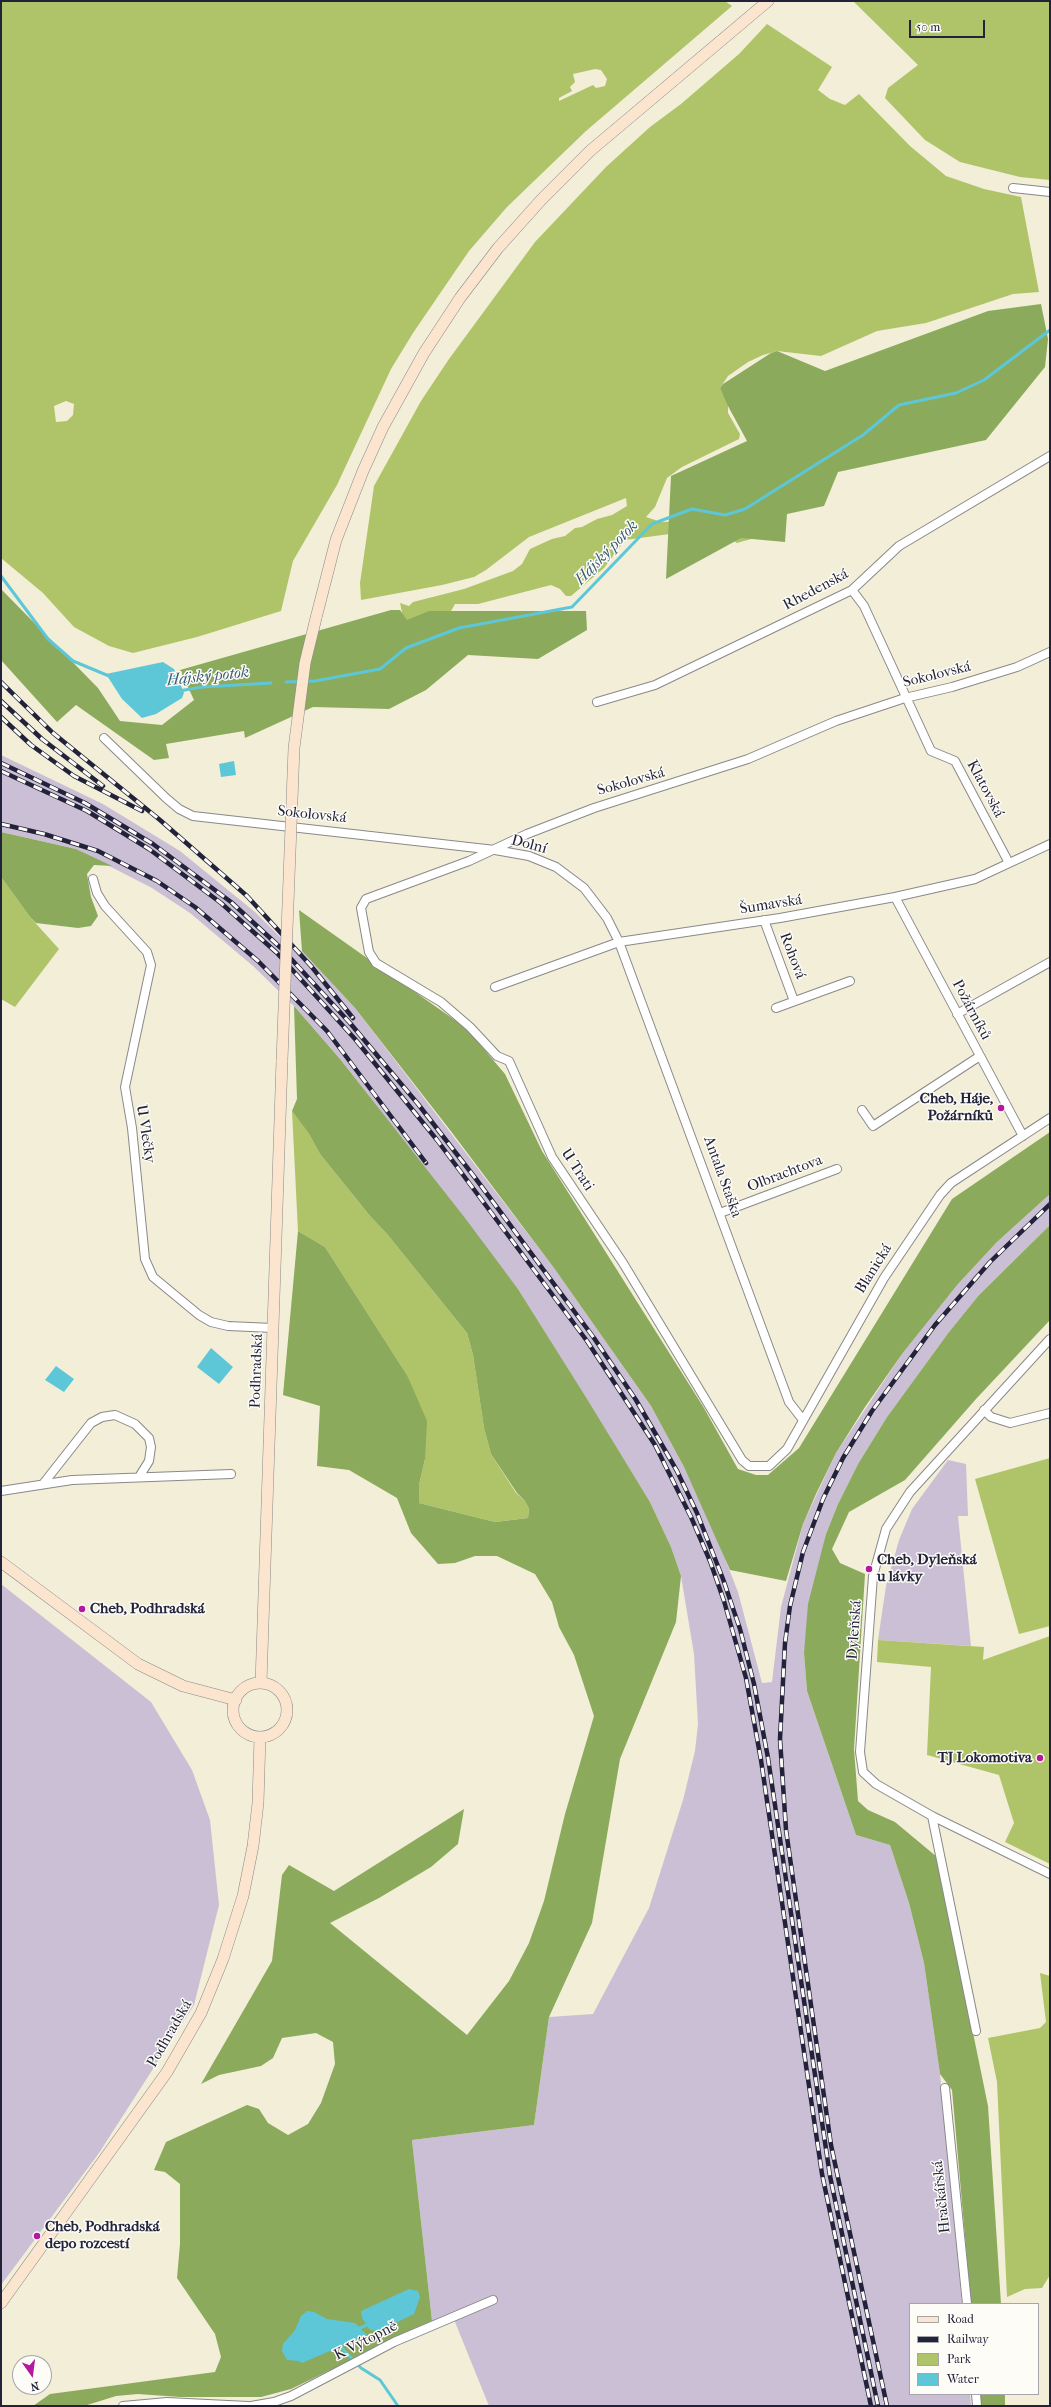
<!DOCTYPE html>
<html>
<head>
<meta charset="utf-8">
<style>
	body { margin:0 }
	#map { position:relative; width:1051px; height:2407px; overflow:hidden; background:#f2eed8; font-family:"IM FELL French Canon",serif }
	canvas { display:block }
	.frame { position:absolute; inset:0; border:2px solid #22223b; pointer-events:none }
	.legend { position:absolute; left:909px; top:2303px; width:130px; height:92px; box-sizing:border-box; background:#fdfcf7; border:1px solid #a5a5ac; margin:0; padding:5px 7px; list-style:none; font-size:12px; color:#22223b }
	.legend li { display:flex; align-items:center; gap:8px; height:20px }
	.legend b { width:20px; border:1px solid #a5a5ac }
	.north { position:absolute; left:12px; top:2355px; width:40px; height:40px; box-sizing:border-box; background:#fdfcf7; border:1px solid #a5a5ac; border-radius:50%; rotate:166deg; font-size:11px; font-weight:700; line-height:16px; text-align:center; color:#22223b }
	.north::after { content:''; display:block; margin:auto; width:14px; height:18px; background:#b5179e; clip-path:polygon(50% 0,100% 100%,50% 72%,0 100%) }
	.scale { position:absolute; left:909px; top:20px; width:76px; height:18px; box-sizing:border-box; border:2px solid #22223b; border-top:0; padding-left:5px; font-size:12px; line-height:14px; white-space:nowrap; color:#22223b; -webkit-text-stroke:3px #fdfcf7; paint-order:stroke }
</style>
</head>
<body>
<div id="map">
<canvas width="1051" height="2407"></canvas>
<div class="frame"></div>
<ul class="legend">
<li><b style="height:5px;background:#fce5cf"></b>Road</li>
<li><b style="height:5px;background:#22223b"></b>Railway</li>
<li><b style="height:11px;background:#afc468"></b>Park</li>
<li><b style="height:11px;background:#5dc7d8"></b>Water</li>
</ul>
<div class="north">N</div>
<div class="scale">50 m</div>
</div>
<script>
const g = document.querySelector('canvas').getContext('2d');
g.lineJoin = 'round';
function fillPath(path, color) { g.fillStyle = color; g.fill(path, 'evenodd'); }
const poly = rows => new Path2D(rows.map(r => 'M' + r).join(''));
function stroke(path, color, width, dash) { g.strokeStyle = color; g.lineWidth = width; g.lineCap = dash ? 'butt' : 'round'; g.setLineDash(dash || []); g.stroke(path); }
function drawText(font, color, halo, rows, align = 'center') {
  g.font = font + ' "IM FELL French Canon",serif'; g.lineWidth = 3; g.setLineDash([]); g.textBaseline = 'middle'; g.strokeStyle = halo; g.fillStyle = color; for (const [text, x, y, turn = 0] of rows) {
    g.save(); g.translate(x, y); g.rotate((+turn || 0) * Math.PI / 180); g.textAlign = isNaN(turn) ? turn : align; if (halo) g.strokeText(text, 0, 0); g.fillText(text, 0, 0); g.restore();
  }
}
const industrial = poly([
	[1,755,103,804,180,851,255,912,287,944,302,951,355,1008,554,1268,651,1406,684,1467,720,1546,738,1592,762,1683,772,1682,781,1607,803,1524,836,1453,902,1354,958,1284,997,1242,1050,1194,1050,1225,979,1295,949,1332,887,1417,858,1464,838,1504,826,1534,804,1653,807,1691,856,1835,890,1845,909,1903,924,1963,940,2074,962,2304,910,2304,910,2394,970,2394,971,2406,489,2406,453,2317,432,2321,412,2140,534,2125,549,2017,593,2014,649,1908,683,1800,695,1751,698,1724,694,1654,681,1576,671,1547,650,1502,518,1289,340,1059,294,1006,253,966,190,913,152,888,76,849,1,832],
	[948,1460,966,1464,968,1516,958,1516,971,1646,878,1640,886,1586,899,1540,912,1509],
	[1,1584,151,1702,192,1770,210,1820,219,1905,194,2005,99,2153,1,2285]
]);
const green = poly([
	[1,1,725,1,732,6,586,131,507,207,469,251,413,333,391,369,337,485,293,561,281,611,197,637,133,653,109,646,74,627,43,593,1,558],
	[595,69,601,70,607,79,605,86,596,88,593,85,559,101,559,98,572,91,570,87,575,82,573,74],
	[66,401,74,404,73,415,67,421,56,422,54,406],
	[853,1,1050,1,1050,180,1020,177,960,162,925,140,885,98,888,88,918,65],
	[767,24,832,67,818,90,830,99,845,105,859,94,910,146,946,176,984,189,1021,197,1039,292,1013,294,926,323,877,331,821,356,777,351,763,355,748,362,728,376,720,388,728,403,728,413,740,434,739,439,682,467,667,478,655,507,646,517,661,522,719,520,779,531,737,543,714,528,625,540,604,568,571,596,566,596,560,589,551,585,478,604,455,604,430,648,412,620,407,620,403,617,400,603,409,606,413,602,464,589,513,571,522,564,530,549,552,539,565,536,575,528,582,527,597,519,612,515,627,506,626,498,529,537,486,570,474,577,442,585,361,600,360,583,374,486,421,401,449,359,535,242,606,167,650,127,681,104,739,54],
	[1,877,30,917,59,949,15,1007,1,999],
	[292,1111,309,1134,320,1154,370,1216,387,1234,467,1333,473,1355,484,1428,491,1454,516,1493,525,1501,529,1509,528,1518,495,1522,419,1503,419,1485,425,1459,407,1375,325,1247,298,1231],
	[1050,1458,1050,1626,1019,1634,975,1479],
	[1050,1636,1050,1864,1005,1842,1014,1823,999,1775,927,1755,931,1667,877,1662,878,1640,984,1647,983,1660],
	[1040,1973,1050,1976,1050,2275,1042,2288,1025,2289,1007,2297,997,2082,988,2038,1040,2028,1046,2022]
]);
const forest = poly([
	[1041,304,1048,339,1045,367,986,440,838,472,824,506,787,514,785,542,741,538,666,579,671,476,747,441,728,406,720,388,723,384,771,353,777,351,825,371,988,311],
	[1,589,98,688,120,721,162,725,194,700,180,670,391,610,400,610,407,620,429,611,586,611,587,630,538,659,468,655,426,690,389,709,313,707,245,738,244,731,166,744,169,758,154,760,76,705,57,722,1,660],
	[1,832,76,849,112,866,94,865,87,874,91,897,98,916,91,926,78,928,36,923,30,917,1,877],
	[299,910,466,1028,505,1074,542,1151,704,1408,738,1469,756,1475,768,1475,799,1448,952,1199,1050,1132,1050,1194,997,1242,958,1284,902,1354,865,1407,836,1453,816,1494,803,1524,786,1581,730,1570,684,1467,651,1406,554,1268,450,1130,355,1008,302,951],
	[294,1006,340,1059,465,1218,518,1289,587,1399,650,1502,671,1547,681,1576,676,1622,620,1759,592,1923,549,2017,534,2125,412,2140,432,2321,291,2389,261,2397,180,2397,138,2394,116,2396,84,2406,33,2406,50,2394,215,2372,221,2357,215,2334,177,2278,180,2244,180,2184,165,2172,154,2170,166,2142,247,2105,259,2109,268,2123,288,2135,308,2124,321,2103,335,2064,333,2042,316,2033,282,2038,273,2058,261,2066,219,2075,201,2084,272,1961,282,1875,289,1865,334,1891,464,1809,458,1844,431,1867,379,1898,330,1923,467,2035,509,1981,529,1943,544,1901,565,1814,594,1716,574,1655,559,1627,552,1602,535,1574,497,1556,475,1556,455,1563,438,1564,411,1533,397,1498,349,1470,317,1466,320,1406,283,1395,298,1231,325,1247,407,1375,427,1421,425,1459,419,1485,419,1503,495,1522,528,1518,529,1509,525,1501,517,1493,491,1454,484,1428,473,1355,467,1333,387,1234,370,1216,320,1154,309,1134,292,1111,297,1099],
	[1050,1225,1050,1320,976,1399,905,1480,849,1512,832,1549,840,1563,865,1574,854,1749,858,1801,868,1810,895,1822,937,1857,988,2106,1001,2304,971,2304,952,2090,940,2074,924,1963,909,1903,890,1845,856,1835,807,1691,804,1653,808,1604,826,1534,838,1504,858,1464,887,1417,949,1332,979,1295],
	[979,2394,1005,2394,1005,2406,980,2406]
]);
const water = poly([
	[163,662,174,669,184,693,182,698,156,714,142,718,122,699,106,674],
	[234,761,236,775,221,777,219,764],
	[211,1348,233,1367,219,1384,197,1367],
	[56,1366,74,1379,64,1392,45,1380],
	[409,2289,418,2291,420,2297,414,2314,379,2331,370,2330,362,2318,361,2311],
	[307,2311,314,2312,327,2319,355,2323,367,2335,302,2363,299,2361,287,2360,282,2351,283,2344,295,2330,301,2316]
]);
const stream = poly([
	[1,576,48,639,73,661,109,676],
	[286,682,315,681,380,669,406,648,459,628,572,607,652,524,692,509,725,515,745,509,863,435,899,405,956,393,984,380,1050,330],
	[179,691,202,687,271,683],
	[357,2329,367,2325],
	[341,2344,340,2346,361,2368,380,2380,398,2406]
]);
const street = poly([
	[1013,188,1050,192],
	[852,590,864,606,931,751,955,761,1009,863],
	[1050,652,1017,667,952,687,905,698,836,721,748,759,594,808,527,834,469,861,366,899,361,908,369,952,376,963,441,1002,470,1027,497,1056,509,1061,552,1157,623,1263,742,1460,749,1466,769,1466,787,1449,884,1278,940,1195,951,1183,1050,1118],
	[597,702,655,685,852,590,899,546,1050,456],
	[104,738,166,798,179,809,193,816,495,850,529,856,556,867,584,888,607,918,619,942,789,1402,803,1420],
	[93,879,97,893,105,906,147,952,151,965,125,1087,132,1128,145,1259,153,1277,199,1315,211,1322,228,1326,273,1328],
	[895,897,1023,1136],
	[764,920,794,1001],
	[495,987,619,942,780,918,895,897,975,879,1050,844],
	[776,1008,850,981],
	[957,1014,1050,962],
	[862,1110,873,1126,980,1056],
	[720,1213,837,1169],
	[1050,1339,910,1492,886,1529,873,1576,860,1752,863,1772,876,1784,932,1816,1050,1874],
	[984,1410,991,1417,1010,1423,1050,1413],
	[43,1484,91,1423,102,1417,115,1415,135,1424,149,1438,151,1447,149,1461,139,1477],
	[1,1491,72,1480,231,1474],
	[932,1816,976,2031],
	[945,2088,967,2304],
	[976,2394,977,2406],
	[123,2406,167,2402,248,2406],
	[251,2406,274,2402,291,2396,394,2342,493,2300]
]);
const secondary = poly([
	[316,618,336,540,363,471,383,427,424,353,460,298,498,248,542,199,590,151,768,1],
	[1,1562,138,1664,183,1686,236,1700],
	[261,1683,282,1060],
	'233 1710a27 27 0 1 1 54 0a27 27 0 1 1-54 0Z',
	[1,2303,167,2072,201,2013,223,1959,243,1896,253,1846,258,1803,260,1737]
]);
const rail = poly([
	[1,682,53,733,160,820,247,896,311,966,353,1018],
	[1,701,42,739,103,786],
	[1,717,31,745,74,776,142,811],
	[1,763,85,803,153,844,231,902,282,949,350,1023,418,1104,476,1179,594,1338,636,1400,677,1471,697,1513,723,1579,740,1629,754,1684,768,1758,830,2176,878,2406],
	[1,771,87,811,149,849,221,903,277,953,355,1039,437,1140,587,1341,655,1445,691,1517,710,1561,724,1601,746,1678,761,1760,822,2174,871,2406],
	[1,824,44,834,98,851,157,881,195,907,258,961,327,1031,426,1163],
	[887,2406,831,2145,786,1830,780,1739,785,1643,790,1606,803,1552,823,1499,843,1458,872,1411,935,1325,990,1262,1050,1204]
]);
const secondaryBridge = poly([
	[282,1060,294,748,305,663,316,618]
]);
const markers = [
	[1001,1108,4,"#b5179e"],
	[869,1569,4,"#b5179e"],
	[82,1609,4,"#b5179e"],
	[1040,1758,4,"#b5179e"],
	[37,2236,4,"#b5179e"]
];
const streetNames = [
	["Rhedenská",816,590,-28],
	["Sokolovská",937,675,-14],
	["Sokolovská",631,782,-16],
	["Klatovská",985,789,62],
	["Sokolovská",312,815,6],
	["Dolní",529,845,15],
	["Šumavská",771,905,-9],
	["Rohová",792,956,69],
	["Požárníků",971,1010,62],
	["U Vlečky",145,1134,81],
	["U Trati",577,1170,57],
	["Olbrachtova",785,1174,-21],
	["Antala Staška",722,1177,70],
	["Blanická",874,1269,-58],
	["Podhradská",257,1371,-88],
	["Dyleňská",855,1630,-86],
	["Podhradská",170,2034,-60],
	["Hračkářská",942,2197,-96],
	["K Výtopně",366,2341,-27]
];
const poiNames = [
	["Cheb, Háje,",993,1099,"right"],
	["Požárníků",993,1116,"right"],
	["Cheb, Dyleňská",877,1560],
	["u lávky",877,1577],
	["Cheb, Podhradská",90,1609],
	["TJ Lokomotiva",1032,1758,"right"],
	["Cheb, Podhradská",45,2227],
	["depo rozcestí",45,2244]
];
const waterNames = [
	["Hájský potok",607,553,-46],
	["Hájský potok",208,677,-6]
];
fillPath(industrial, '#cbbfd5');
fillPath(green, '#afc468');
fillPath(forest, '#8baa5c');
fillPath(water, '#5dc7d8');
stroke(stream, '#5dc7d8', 3);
stroke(street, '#8a888a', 10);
stroke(secondary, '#8a888a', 12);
stroke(street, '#fff', 8);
stroke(secondary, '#fce5cf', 11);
stroke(rail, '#22223b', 4.5);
stroke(rail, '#fdfcf7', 3, [9]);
stroke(secondaryBridge, '#8a888a', 12, []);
stroke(secondaryBridge, '#fce5cf', 11);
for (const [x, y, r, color] of markers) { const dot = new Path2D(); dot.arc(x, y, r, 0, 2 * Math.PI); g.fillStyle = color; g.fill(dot); stroke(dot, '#fdfcf7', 1.5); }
drawText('15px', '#22223b', '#fdfcf7', streetNames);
drawText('bold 15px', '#22223b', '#fdfcf7', poiNames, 'left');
drawText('italic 16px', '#375c72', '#fdfcf7', waterNames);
</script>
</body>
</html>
